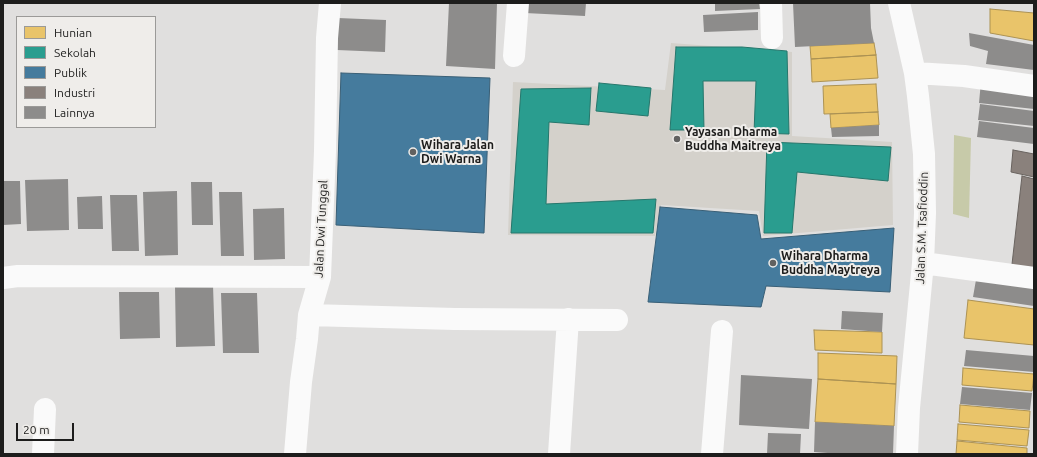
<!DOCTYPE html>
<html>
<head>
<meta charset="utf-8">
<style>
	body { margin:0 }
	#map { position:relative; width:1037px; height:457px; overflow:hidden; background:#e0dfde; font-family:Ubuntu,sans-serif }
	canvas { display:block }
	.frame { position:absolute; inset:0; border:4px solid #1d1d1c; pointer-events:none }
	.legend { position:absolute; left:16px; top:16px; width:140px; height:112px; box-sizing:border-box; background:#efedea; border:1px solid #9b9a98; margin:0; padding:5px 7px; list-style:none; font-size:12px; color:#1d1d1c }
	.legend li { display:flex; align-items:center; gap:8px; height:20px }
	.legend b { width:20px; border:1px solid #9b9a98 }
	.scale { position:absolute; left:16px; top:423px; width:58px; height:18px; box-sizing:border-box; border:2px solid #1d1d1c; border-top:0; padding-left:5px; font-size:12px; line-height:14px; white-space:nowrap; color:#1d1d1c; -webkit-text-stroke:3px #efedea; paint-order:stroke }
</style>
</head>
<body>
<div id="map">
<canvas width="1037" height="457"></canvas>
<div class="frame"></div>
<ul class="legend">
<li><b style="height:11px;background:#e9c46a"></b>Hunian</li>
<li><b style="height:11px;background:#2a9d8f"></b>Sekolah</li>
<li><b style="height:11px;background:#457b9d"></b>Publik</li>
<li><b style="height:11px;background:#8a817c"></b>Industri</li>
<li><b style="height:11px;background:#8d8c8b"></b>Lainnya</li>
</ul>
<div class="scale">20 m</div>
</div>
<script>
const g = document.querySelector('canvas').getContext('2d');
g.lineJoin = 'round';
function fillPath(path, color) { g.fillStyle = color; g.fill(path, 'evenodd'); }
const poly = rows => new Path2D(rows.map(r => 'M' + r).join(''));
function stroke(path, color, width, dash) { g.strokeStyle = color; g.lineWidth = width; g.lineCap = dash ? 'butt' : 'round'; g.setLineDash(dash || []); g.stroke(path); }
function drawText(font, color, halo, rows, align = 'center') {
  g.font = font + ' Ubuntu,sans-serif'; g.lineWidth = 4; g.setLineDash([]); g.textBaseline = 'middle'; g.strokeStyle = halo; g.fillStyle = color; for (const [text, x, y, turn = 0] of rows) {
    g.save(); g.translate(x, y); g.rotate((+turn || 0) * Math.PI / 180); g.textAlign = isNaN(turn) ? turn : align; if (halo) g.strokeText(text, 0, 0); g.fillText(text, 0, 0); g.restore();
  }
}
const built = poly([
	[671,43,792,52,792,136,892,142,893,225,763,236,759,211,661,205,655,236,508,235,513,82,665,90]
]);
const green = poly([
	[954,135,971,138,969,218,953,214]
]);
const homes = poly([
	[990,9,1034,13,1034,41,990,33,990,9],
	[874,43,876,55,811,59,810,46,874,43],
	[876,55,878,78,812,82,811,59,876,55],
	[876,84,878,112,824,114,823,86,876,84],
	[878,112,879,125,831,128,830,114,878,112],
	[968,300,1034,309,1034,345,964,338,968,300],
	[814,330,882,332,882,353,815,350,814,330],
	[818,353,897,356,896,384,818,379,818,353],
	[963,368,1034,374,1032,391,962,385,963,368],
	[818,379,896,384,894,426,815,422,818,379],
	[960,405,1030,411,1029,428,959,422,960,405],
	[958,424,1029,430,1027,446,957,440,958,424],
	[957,441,1027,448,1027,454,956,454,957,441]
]);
const schools = poly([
	[676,47,742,47,787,51,789,134,754,133,756,81,703,81,704,130,670,130,676,47],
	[599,83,651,88,648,116,596,111,599,83],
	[591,88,589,125,549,122,546,204,656,199,653,233,511,233,521,89,591,88],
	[767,142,891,147,888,181,797,172,792,233,764,233,767,142]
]);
const public = poly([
	[341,73,490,78,484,233,336,225,341,73],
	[660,207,757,215,761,239,894,228,890,292,766,286,761,307,648,302,660,207]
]);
const industry = poly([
	[1013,150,1034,154,1034,177,1011,172,1013,150],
	[1022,176,1034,179,1034,276,1011,273,1022,176]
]);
const building = poly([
	[449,3,497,3,495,69,446,66],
	[526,3,586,3,585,16,525,13],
	[715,3,759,3,760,9,715,11],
	[793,3,870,3,871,28,874,43,795,47],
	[758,12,758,30,704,32,703,15],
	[338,18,386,20,385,52,337,50],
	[969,33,1034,45,1034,70,986,64,988,51,970,46],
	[981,81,1034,89,1034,109,979,103],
	[980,104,1034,111,1034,126,978,120],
	[979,121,1034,128,1034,144,977,137],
	[879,125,879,136,832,137,831,128],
	[68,179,69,230,27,231,25,180],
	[3,181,20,181,21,224,3,225],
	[191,182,212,182,213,225,192,225],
	[177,191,178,255,145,256,143,192],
	[219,192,242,192,244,256,221,256],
	[110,195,137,195,139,251,112,251],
	[102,196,103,229,78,229,77,197],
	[284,208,285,259,254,260,253,209],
	[977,274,1034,282,1034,306,973,297],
	[213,285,215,346,176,347,175,286],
	[119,292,159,292,160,338,120,339],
	[221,293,257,293,259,353,223,353],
	[842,311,883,313,882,332,841,329],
	[966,350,1034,356,1034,372,964,366],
	[741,375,812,379,809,429,739,425],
	[962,387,1032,393,1030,410,960,404],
	[815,422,894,426,893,454,841,454,814,452],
	[768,433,801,434,800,454,767,454]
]);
const minor = poly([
	[771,3,772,38],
	[899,3,915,73,918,96,924,154,925,213,923,263,909,408,907,454],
	[514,56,518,3],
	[915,73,964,76,1034,86],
	[923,263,1034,278],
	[3,278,18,276,320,277],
	[309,315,455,319,617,320],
	[43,454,45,409],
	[295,454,301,382,307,339,309,315,320,277,325,151,327,38,330,3],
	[559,454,568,319],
	[712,454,722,331]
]);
const markers = [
	[677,139,4,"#616160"],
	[413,152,4,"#616160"],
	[773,263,4,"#616160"]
];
const poiNames = [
	["Yayasan Dharma",685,132],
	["Buddha Maitreya",685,146],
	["Wihara Jalan",421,145],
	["Dwi Warna",421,159],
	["Wihara Dharma",781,256],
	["Buddha Maytreya",781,270]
];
const streetNames = [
	["Jalan S.M. Tsafioddin",922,228,-88],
	["Jalan Dwi Tunggal",321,229,-87]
];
fillPath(built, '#d4d1cb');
fillPath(green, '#c7caa9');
fillPath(homes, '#e9c46a');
stroke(homes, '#ac9253', 1);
fillPath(schools, '#2a9d8f');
stroke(schools, '#26776c', 1);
fillPath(public, '#457b9d');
stroke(public, '#395f76', 1);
fillPath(industry, '#8a817c');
stroke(industry, '#69635f', 1);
fillPath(building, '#8d8c8b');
stroke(minor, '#fafafa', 22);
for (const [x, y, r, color] of markers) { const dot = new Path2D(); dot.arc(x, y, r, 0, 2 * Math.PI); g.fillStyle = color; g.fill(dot); stroke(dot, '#efedea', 1.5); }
drawText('bold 12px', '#1d1d1c', '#efedea', poiNames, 'left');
drawText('12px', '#1d1d1c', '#efedea', streetNames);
</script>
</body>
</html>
